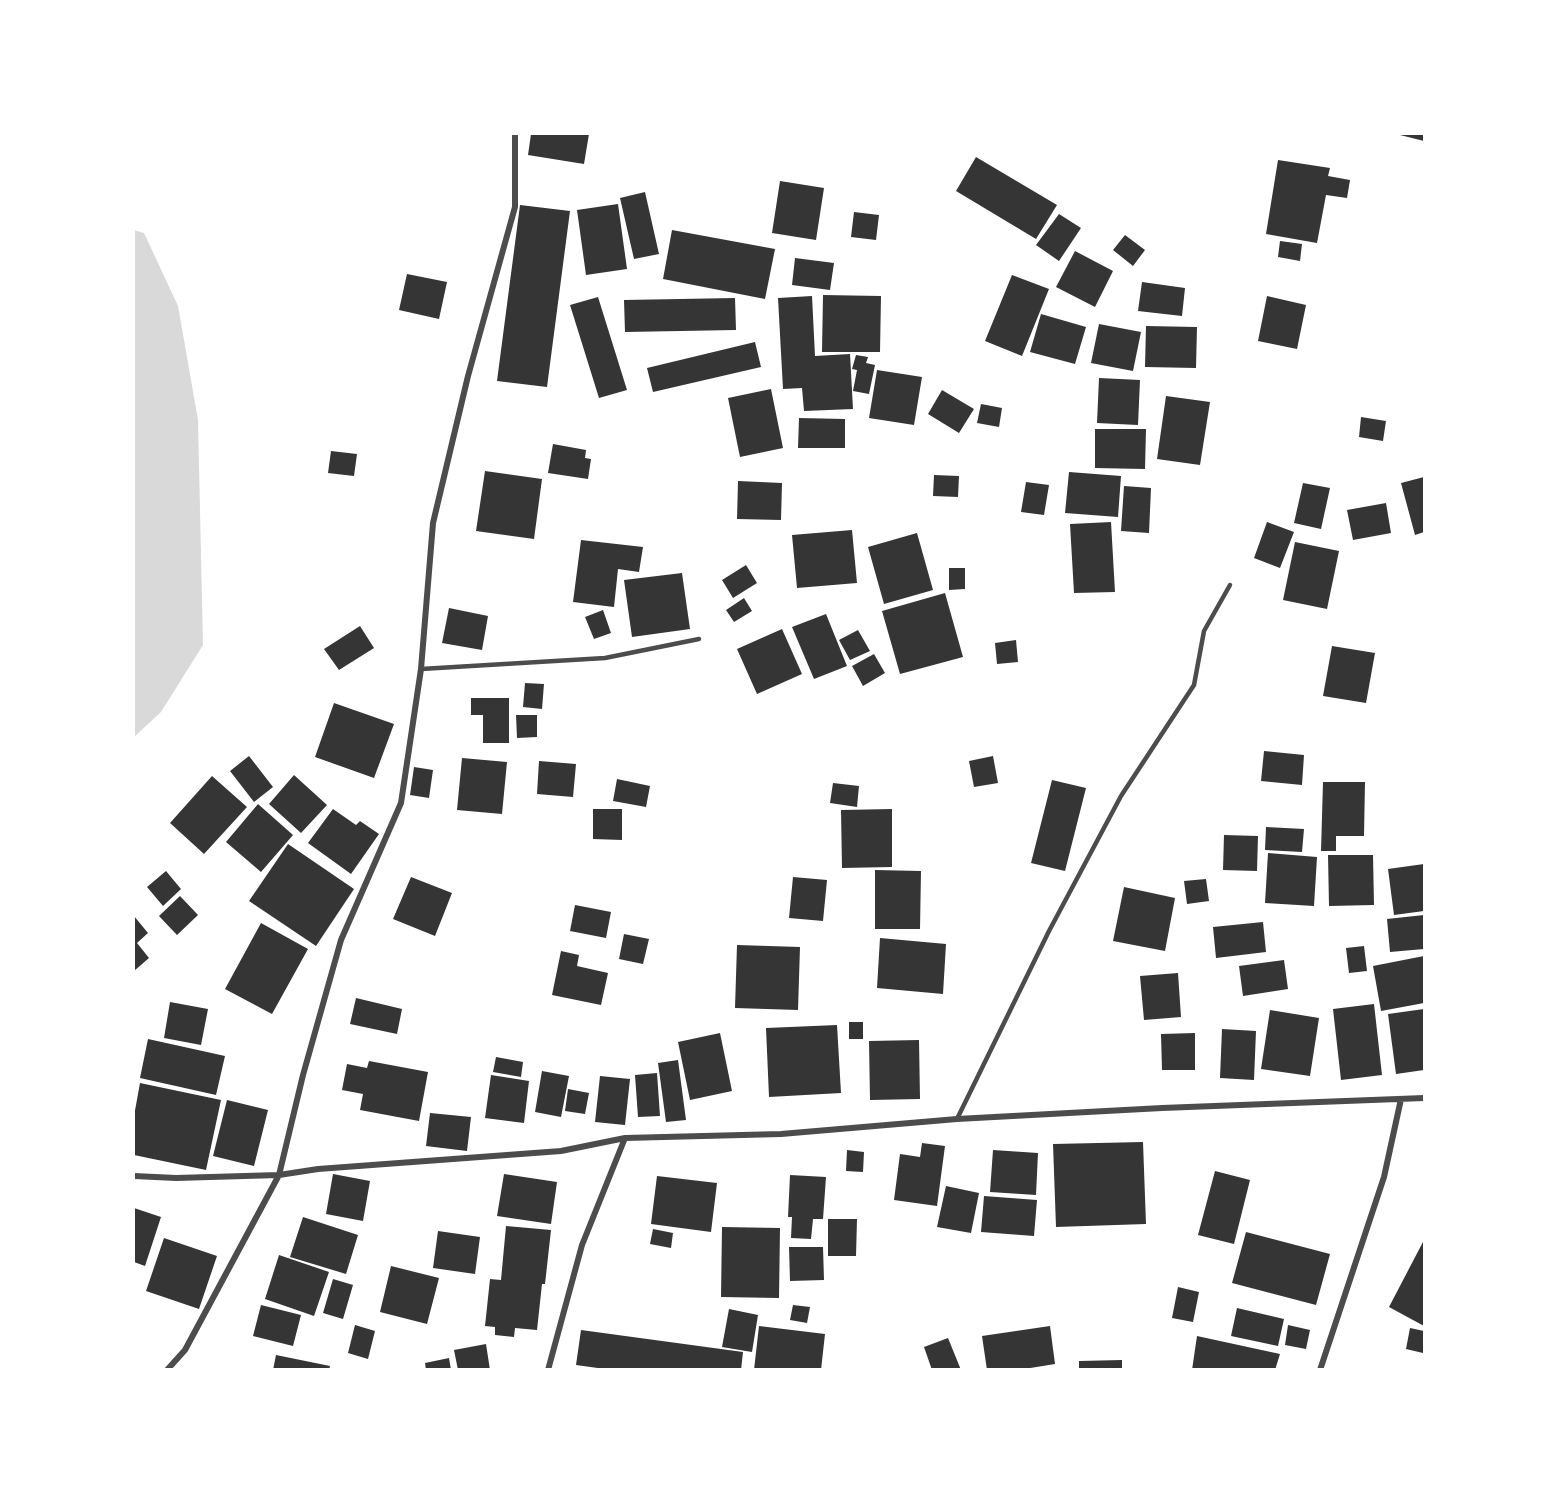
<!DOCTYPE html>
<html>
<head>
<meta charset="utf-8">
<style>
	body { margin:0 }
	#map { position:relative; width:1558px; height:1503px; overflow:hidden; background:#fff; font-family:"Work Sans",sans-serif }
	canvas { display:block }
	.frame { position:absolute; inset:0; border:135px solid #fff; pointer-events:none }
</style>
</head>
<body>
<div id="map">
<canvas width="1558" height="1503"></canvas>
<div class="frame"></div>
</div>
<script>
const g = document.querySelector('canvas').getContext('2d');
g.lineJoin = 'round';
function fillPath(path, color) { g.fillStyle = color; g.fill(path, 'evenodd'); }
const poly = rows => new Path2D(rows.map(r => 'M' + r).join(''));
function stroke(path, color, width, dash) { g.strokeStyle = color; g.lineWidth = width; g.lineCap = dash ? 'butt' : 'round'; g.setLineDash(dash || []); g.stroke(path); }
const water = poly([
	[134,230,144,233,178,306,198,420,203,645,161,712,134,737]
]);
const building = poly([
	[531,134,589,134,584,164,528,155],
	[1396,134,1424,134,1424,141],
	[976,157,1057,205,1036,239,956,191],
	[1278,160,1330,168,1328,176,1350,180,1347,198,1326,195,1317,243,1266,234],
	[780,181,824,188,816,240,772,233],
	[645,192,659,254,634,259,620,198],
	[618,204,627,269,586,275,577,210],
	[520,205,570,211,547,387,497,381],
	[854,212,879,215,876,240,851,237],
	[1059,214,1081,228,1059,261,1036,245],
	[672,230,775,249,765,299,663,279],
	[1125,235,1145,250,1133,266,1113,250],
	[1280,241,1302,244,1300,261,1278,257],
	[1075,251,1113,271,1095,307,1056,287],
	[795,258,834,263,830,290,792,285],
	[407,274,447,282,439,319,399,310],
	[1012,275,1049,289,1022,356,985,341],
	[1142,282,1185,288,1182,316,1138,311],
	[823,295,881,296,880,352,822,352],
	[812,296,815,356,850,354,853,409,804,411,802,388,783,389,778,298],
	[1267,296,1306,305,1297,349,1258,341],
	[598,297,627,390,599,398,570,305],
	[735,298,736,330,625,332,624,300],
	[1041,314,1086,327,1075,364,1030,352],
	[1099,324,1141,332,1133,371,1091,363],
	[1146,326,1197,327,1196,368,1145,367],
	[755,342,761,367,653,392,647,368],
	[856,355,868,357,866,363,875,365,869,394,853,391,857,370,852,369],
	[877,370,922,377,914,425,869,418],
	[1099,378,1140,380,1138,425,1097,423],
	[771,389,783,448,740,457,728,398],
	[942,390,974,409,959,433,928,414],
	[1166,396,1210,402,1200,465,1157,459],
	[981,404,1002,408,999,427,977,423],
	[1361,417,1386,421,1383,441,1359,437],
	[799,418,845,419,845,448,798,448],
	[1095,429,1146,429,1145,469,1095,468],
	[553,444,586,450,585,458,591,459,588,479,548,473],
	[331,451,357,454,354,476,328,473],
	[485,471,542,479,534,539,476,531],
	[1069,472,1121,476,1118,517,1065,513],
	[934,475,959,476,958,497,933,496],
	[1424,477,1424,532,1415,535,1401,483],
	[738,481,782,483,781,520,737,519],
	[1026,482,1049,485,1044,515,1021,512],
	[1303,483,1330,488,1321,529,1294,523],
	[1124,486,1151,488,1149,533,1121,531],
	[1386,503,1391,533,1353,540,1347,510],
	[1111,522,1115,592,1074,593,1070,524],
	[1267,522,1294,532,1280,568,1254,558],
	[852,530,857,583,797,588,792,535],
	[917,533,933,590,884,604,868,547],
	[581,540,643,547,639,572,618,569,614,607,573,602],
	[1295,542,1339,551,1327,609,1283,600],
	[746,565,757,583,733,598,722,580],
	[949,568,965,568,965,589,949,590],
	[682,573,690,629,632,637,624,580],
	[945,593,963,657,900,674,882,611],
	[744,598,752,611,734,622,726,610],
	[449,608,488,616,482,650,442,643],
	[603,610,611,633,594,639,585,617],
	[826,614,847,666,814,679,792,627],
	[360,626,374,648,339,670,324,649],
	[782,629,802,674,757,694,737,649],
	[858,630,870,651,850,660,839,640],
	[1016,640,1018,662,997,664,995,643],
	[1332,646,1375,653,1366,703,1323,696],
	[874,654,885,673,863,686,852,666],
	[525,683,544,684,542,709,523,707],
	[471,698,509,698,509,743,483,743,483,715,471,715],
	[334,703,394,724,374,778,315,757],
	[516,715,537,715,537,737,517,738],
	[1264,751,1304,755,1302,785,1261,781],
	[249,756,273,787,254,802,230,771],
	[993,756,998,783,974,787,969,761],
	[462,758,507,762,502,814,457,810],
	[539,761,576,764,573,797,537,794],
	[414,767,433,770,429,798,410,795],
	[294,775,327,805,301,833,269,804],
	[212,776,247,807,204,854,170,823],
	[617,779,650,786,646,807,613,801],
	[1052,780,1086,788,1065,871,1031,863],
	[1323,782,1365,782,1364,836,1336,836,1336,851,1321,851],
	[833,783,859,786,857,807,830,803],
	[258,804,293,835,261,872,226,842],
	[333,809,356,825,360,821,379,834,351,874,308,843],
	[593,809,622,809,622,840,593,839],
	[892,809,892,867,842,868,841,810],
	[1266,827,1304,829,1302,852,1265,850],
	[1224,835,1258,836,1257,871,1223,870],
	[288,844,354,889,316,946,249,901],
	[1268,853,1317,857,1314,906,1265,903],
	[1328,855,1373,855,1374,905,1329,906],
	[1424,864,1424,911,1394,915,1388,869],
	[875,870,921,871,920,929,875,929],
	[166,871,181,889,163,906,147,887],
	[411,877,452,893,435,936,393,919],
	[793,877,827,880,823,921,789,918],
	[1206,879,1209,901,1187,904,1184,881],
	[1124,887,1175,898,1165,951,1113,941],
	[180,896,198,915,177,935,159,916],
	[575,905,611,912,606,938,570,931],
	[1424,915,1424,949,1390,952,1387,919],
	[134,916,148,933,137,943,149,958,134,971],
	[1263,922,1266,952,1216,958,1213,927],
	[261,923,308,949,272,1014,225,989],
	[624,934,649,939,643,964,619,959],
	[880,938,946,944,943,994,877,988],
	[737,945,800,947,798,1010,735,1008],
	[1364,946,1367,971,1349,973,1346,948],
	[561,951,579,955,577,966,608,973,601,1005,552,995],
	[1424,956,1424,1003,1381,1011,1373,966],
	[1284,960,1288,989,1243,996,1239,966],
	[1178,973,1181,1017,1144,1020,1140,976],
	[356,998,402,1009,397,1034,350,1024],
	[170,1002,208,1009,201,1045,164,1038],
	[1374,1004,1382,1075,1341,1080,1333,1009],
	[1424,1009,1424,1070,1396,1074,1388,1014],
	[1270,1010,1319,1018,1310,1076,1261,1069],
	[849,1022,863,1022,863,1039,849,1039],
	[837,1025,841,1093,769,1097,766,1028],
	[1222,1029,1256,1031,1254,1080,1220,1078],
	[720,1033,732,1091,690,1100,678,1042],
	[1195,1033,1195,1070,1162,1070,1161,1034],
	[148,1039,225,1056,216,1095,140,1078],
	[919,1040,920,1099,870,1100,869,1041],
	[496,1057,523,1062,521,1077,493,1072],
	[678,1060,686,1120,666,1122,658,1063],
	[369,1061,428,1072,419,1121,360,1110,363,1094,342,1090,347,1064,367,1068],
	[542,1071,569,1076,561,1117,535,1112],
	[657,1073,660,1116,638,1117,635,1075],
	[491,1075,529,1081,524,1123,485,1118],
	[600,1076,630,1079,625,1125,595,1122],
	[140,1083,221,1100,206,1170,134,1155,134,1116],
	[568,1089,589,1093,585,1114,565,1111],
	[227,1100,268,1110,254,1166,213,1156],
	[430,1113,471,1117,467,1151,426,1146],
	[1143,1142,1146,1224,1056,1227,1053,1144],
	[922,1143,945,1146,937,1206,894,1200,900,1154,920,1157],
	[847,1150,864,1152,863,1172,846,1171],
	[993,1150,1038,1153,1036,1195,990,1192],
	[1215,1171,1250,1180,1234,1244,1198,1235],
	[333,1174,370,1181,363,1221,326,1214],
	[504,1174,557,1182,551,1224,497,1216],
	[790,1175,826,1177,823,1219,813,1219,811,1239,791,1238,792,1217,788,1217],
	[657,1176,717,1183,711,1232,651,1224],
	[946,1186,979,1193,971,1233,937,1227],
	[984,1196,1037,1200,1034,1236,981,1232],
	[134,1208,161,1217,145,1266,134,1262],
	[303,1217,358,1235,346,1274,290,1257],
	[828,1219,857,1219,856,1256,828,1256],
	[506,1226,551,1230,545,1284,542,1284,537,1330,515,1328,514,1337,495,1335,495,1327,485,1326,490,1279,501,1280],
	[722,1227,780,1228,779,1298,721,1297],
	[653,1229,673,1233,671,1248,650,1244],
	[438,1231,480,1237,475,1274,433,1268],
	[1246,1232,1330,1254,1316,1305,1232,1283],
	[164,1238,217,1256,199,1309,146,1291],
	[1424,1240,1424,1326,1389,1307],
	[789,1247,823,1247,824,1280,790,1281],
	[279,1255,329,1272,314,1316,265,1299],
	[391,1266,439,1278,427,1324,380,1312],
	[333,1279,353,1285,343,1319,323,1313],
	[1178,1287,1199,1292,1193,1322,1172,1318],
	[261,1305,301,1315,293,1346,253,1336],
	[793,1305,810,1307,807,1323,790,1320],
	[1237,1308,1284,1319,1278,1346,1231,1336],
	[729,1309,758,1315,752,1352,722,1347],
	[355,1325,375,1331,368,1359,348,1353],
	[1288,1325,1310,1330,1306,1349,1285,1345],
	[759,1326,825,1334,821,1370,754,1370],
	[1050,1326,1055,1364,1018,1370,987,1370,982,1336],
	[1410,1328,1424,1331,1423,1353,1406,1349],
	[581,1330,743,1352,741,1370,612,1370,576,1365],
	[1197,1336,1280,1354,1275,1370,1192,1370],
	[948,1338,961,1370,932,1370,924,1347],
	[486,1344,490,1370,458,1370,454,1350],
	[276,1355,330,1366,329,1370,273,1370],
	[449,1358,451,1370,426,1370,425,1363],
	[1122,1360,1122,1370,1079,1370,1079,1361]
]);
const service = poly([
	[421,669,605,658,699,639],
	[957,1119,1049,931,1121,796,1194,685,1204,631,1230,585]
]);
const minor = poly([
	[134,1176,176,1178,279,1175,318,1169,561,1151,625,1138,781,1134,957,1119,1162,1108,1424,1098],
	[167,1370,185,1350,279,1175,303,1075,341,940,401,803,421,669,433,523,468,376,515,207,515,134],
	[548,1370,582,1245,625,1138],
	[1320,1370,1384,1177,1401,1099]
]);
fillPath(water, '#d9d9d9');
fillPath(building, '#353535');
stroke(service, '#4c4c4c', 4.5);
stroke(minor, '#4c4c4c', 6);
</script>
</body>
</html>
